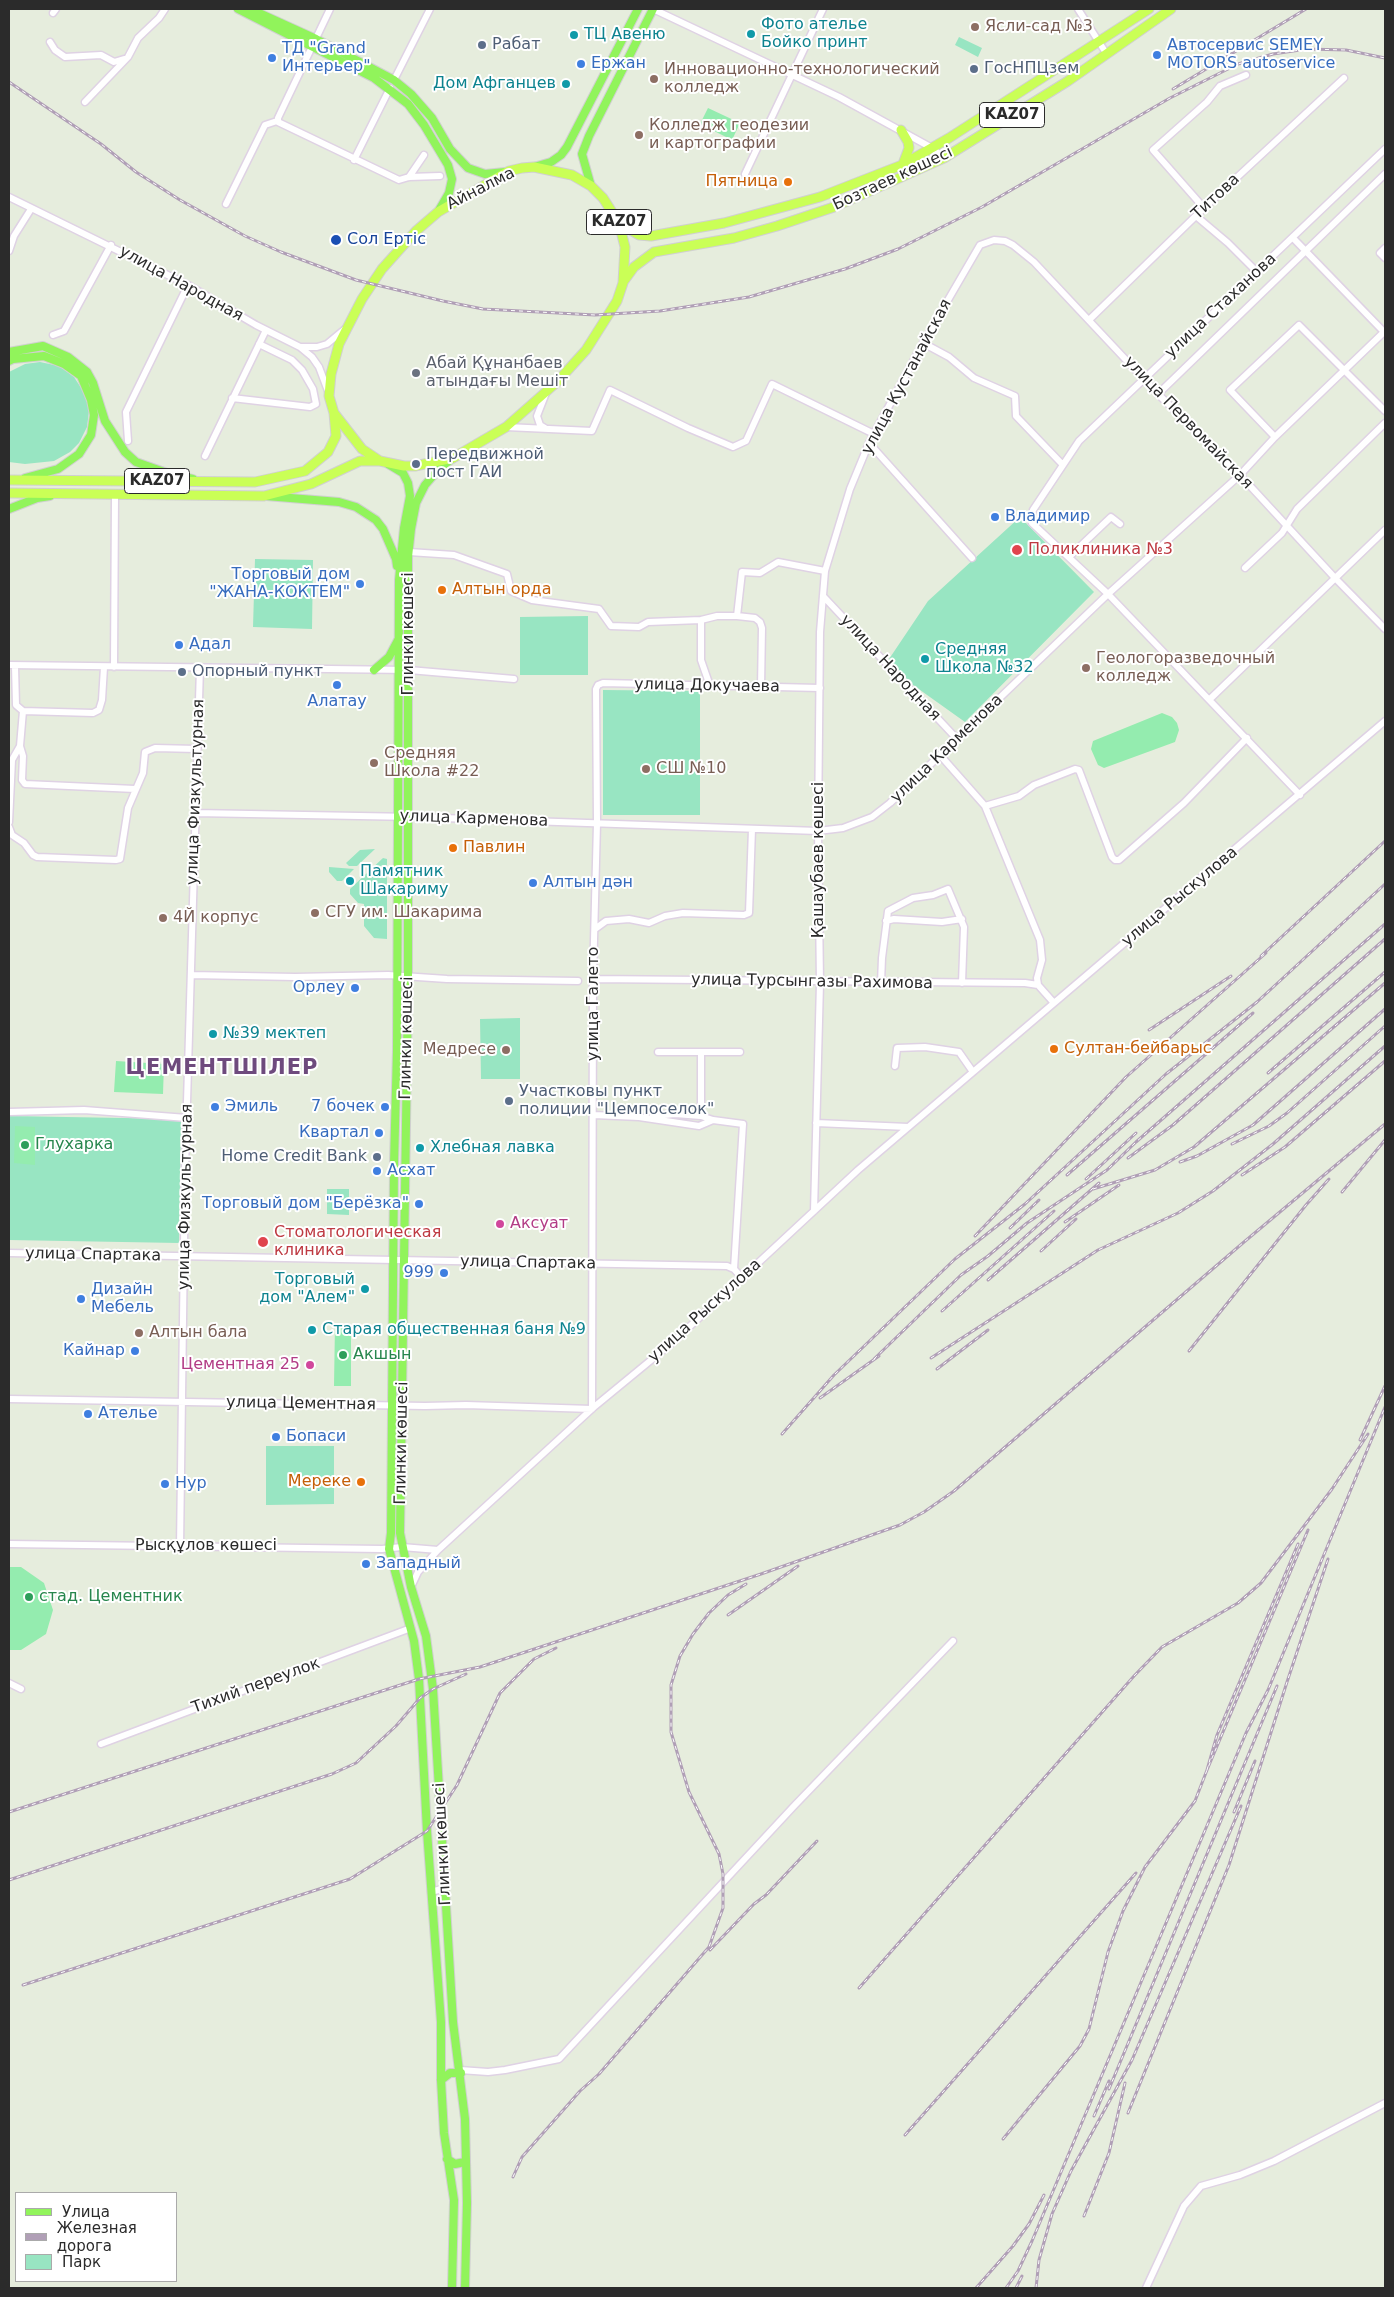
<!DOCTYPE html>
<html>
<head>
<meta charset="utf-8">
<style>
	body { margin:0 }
	#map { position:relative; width:1394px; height:2297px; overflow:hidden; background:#e6eddd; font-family:"DejaVu Sans",sans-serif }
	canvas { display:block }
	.frame { position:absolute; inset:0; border:10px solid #2b2b2b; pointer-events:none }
	.legend { position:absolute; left:15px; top:2192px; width:162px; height:90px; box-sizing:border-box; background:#fff; border:1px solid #aaa; margin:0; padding:6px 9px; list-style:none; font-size:15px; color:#2b2b2b }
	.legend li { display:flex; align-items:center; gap:10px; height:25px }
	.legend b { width:25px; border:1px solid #aaa }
</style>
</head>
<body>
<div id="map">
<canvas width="1394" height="2297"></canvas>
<div class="frame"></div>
<ul class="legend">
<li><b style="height:6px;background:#91f45b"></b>Улица</li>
<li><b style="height:6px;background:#b09fb6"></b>Железная дорога</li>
<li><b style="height:14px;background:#98e5c2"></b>Парк</li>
</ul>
</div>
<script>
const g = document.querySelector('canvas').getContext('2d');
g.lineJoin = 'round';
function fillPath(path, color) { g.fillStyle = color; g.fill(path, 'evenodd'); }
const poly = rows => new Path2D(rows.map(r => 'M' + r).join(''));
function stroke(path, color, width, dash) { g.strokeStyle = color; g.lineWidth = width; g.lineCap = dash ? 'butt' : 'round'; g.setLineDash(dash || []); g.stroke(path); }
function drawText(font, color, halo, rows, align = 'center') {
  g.font = font + ' "DejaVu Sans",sans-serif'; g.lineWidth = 4; g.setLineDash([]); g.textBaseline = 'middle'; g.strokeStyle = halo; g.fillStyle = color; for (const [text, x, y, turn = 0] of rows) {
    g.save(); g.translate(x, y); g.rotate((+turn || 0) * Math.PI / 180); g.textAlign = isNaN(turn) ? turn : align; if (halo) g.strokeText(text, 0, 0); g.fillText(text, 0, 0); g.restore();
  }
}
const green = poly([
	[959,37,982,48,978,57,955,45],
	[40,362,59,366,74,377,85,394,89,411,87,427,79,443,70,452,54,461,25,464,9,462,9,372,25,364],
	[1020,517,1094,592,965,722,885,665,928,601],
	[255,559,313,560,312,629,253,627],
	[588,616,588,675,520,675,520,617],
	[603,690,700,691,700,815,603,815],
	[375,849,357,866,349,866,346,863,360,850],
	[383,858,387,859,387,939,374,938,364,926,364,904,358,903,350,894,350,889],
	[329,867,354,869,342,881,337,881,329,872],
	[520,1018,520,1079,481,1079,480,1019],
	[9,1116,181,1119,179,1243,9,1240],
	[327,1189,349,1189,349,1215,327,1214],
	[266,1446,334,1446,334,1504,266,1505]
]);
const pitch = poly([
	[708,108,740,123,732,140,700,124],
	[1162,713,1172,717,1177,723,1179,730,1175,742,1104,768,1098,765,1091,749,1093,741],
	[116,1061,164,1064,163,1094,114,1092],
	[15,1126,35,1127,35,1165,14,1163],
	[335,1324,351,1324,351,1386,334,1386],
	[9,1567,21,1567,44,1583,53,1610,46,1634,21,1650,9,1650]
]);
const minor = poly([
	[330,9,278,118,278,122,399,180,409,177,440,176],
	[653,9,839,97,932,148,944,158],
	[1078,9,1106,53],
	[53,13,56,9],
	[50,42,55,50,65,57,101,55,114,62,124,59],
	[394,80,430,9],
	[85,102,128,57,138,38,159,18,165,9],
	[354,160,390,88],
	[745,174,823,9],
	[409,177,424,155],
	[9,197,188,285,256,325,300,347,312,357,319,367,328,391],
	[226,204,265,125,277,121],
	[1204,208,1153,150,1207,102,1220,86,1246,75],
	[1196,216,1228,243,1257,272],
	[1293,238,1385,333],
	[1385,248,1380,253,1385,258],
	[9,251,14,236,31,209],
	[1090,319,1204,208,1344,78],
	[53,335,64,331,111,245],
	[923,343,949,357,974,378,1015,396,1016,416,1062,464],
	[300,347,317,347,327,344,345,329],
	[1158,394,1385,174],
	[232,398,310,407,316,404,313,389,302,370,292,360,259,344],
	[506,427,592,431,610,390,688,428,733,447,746,441,772,384,874,434],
	[545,428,540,425,537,416,546,393],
	[1275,437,1230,390,1299,325,1385,411],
	[128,441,126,412,188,285],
	[869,443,972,558],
	[205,456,266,330],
	[409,552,454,555,507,574,511,591,532,600,599,609,611,626,639,627,648,622,701,620,717,616,737,616,755,618,760,622,762,628,761,687],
	[1070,556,1111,517,1120,524],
	[1245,568,1282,533,1297,509,1385,423],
	[823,596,957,739],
	[737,616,742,572,760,573,778,562,825,571],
	[701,620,701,660,710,686],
	[9,665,409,670,514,679],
	[15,666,16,705,23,711,93,713,99,710,102,700,104,667],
	[114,667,115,495],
	[1210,699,1385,530],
	[23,711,20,746,23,756,22,780,25,784,135,789],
	[940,755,985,806,1040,940,1042,960,1037,978,1038,985],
	[1300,795,1108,594,1032,523,1031,517,1033,510,1079,441,1385,149],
	[985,806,1019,796,1034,785,1075,769,1079,770,1112,857,1115,860,1119,860,1184,803,1247,738],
	[195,813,414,817,818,831,843,828,872,817,890,803,1108,594,1240,475,1275,437,1385,331],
	[9,822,12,760,20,746],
	[9,827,12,835,24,843,33,855,37,857,116,860,120,859,128,808,143,773,145,752,155,748,197,749],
	[886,921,894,919,942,922,962,919],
	[595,929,606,921,629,919,649,923,665,916,683,913,744,915,749,913,752,829],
	[191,975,295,977,388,975,447,979,578,981],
	[593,979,1025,983,1038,985,1054,1003],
	[881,983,882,958,888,911,913,898,933,895,948,889,964,927,962,983],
	[658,1052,740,1052],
	[895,1066,897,1048,925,1047,959,1052,973,1072],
	[9,1112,84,1110,187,1118],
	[594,1115,639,1117,699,1126,713,1120,743,1124,734,1269],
	[653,1116,675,1114,701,1116,713,1120],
	[701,1116,701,1052],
	[816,1123,908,1127],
	[814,1211,820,983,818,831,820,632,825,571,850,489,869,443,923,343,980,245,994,240,1005,241,1013,245,1034,262,1158,394,1240,475,1335,578,1385,629],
	[9,1253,727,1266,734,1269,743,1279],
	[9,1399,425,1406,466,1405,592,1409,593,979,597,823,596,689,598,685,603,683,820,688],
	[9,1544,382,1549,402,1547,438,1550],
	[180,1547,185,1169,200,667],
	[411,1587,418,1572,438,1550,594,1407,673,1342,858,1170,1385,721],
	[9,1683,21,1689],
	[101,1744,411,1628],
	[431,1892,445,1888],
	[460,2070,488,2072,505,2070,559,2059,794,1806,953,1641],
	[1146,2288,1184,2206,1201,2186,1240,2175,1274,2161,1385,2103]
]);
const major = poly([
	[238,9,374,78,408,104,424,125,448,165,452,179,449,193,438,212],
	[250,9,316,39,394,80,411,94,432,118,450,149,468,168,485,174,505,172],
	[534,167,551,162,561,155,567,147,638,9],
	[591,186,582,154,589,136,653,9],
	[9,352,43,346,68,357,87,372,93,383,105,421,125,452,136,462,167,473,193,479],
	[9,361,13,359,44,356,64,364,81,376,91,400,94,415,91,435,79,454,58,469,25,478],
	[453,458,438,470,425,485,416,503,411,529,408,557,408,988,400,1533,411,1587,426,1636,433,1689,453,2022,465,2119,467,2203,465,2288],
	[388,464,403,473,408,483,410,496,404,528,399,580,397,1050,394,1164,391,1533,389,1549,414,1641,419,1679,427,1831,441,2022,441,2080,444,2133,454,2200,452,2288],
	[266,496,339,502,356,507,376,520,383,529,396,559,397,566],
	[9,509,37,498,50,496],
	[374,670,389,657,398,640],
	[441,2080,450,2073,461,2073],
	[447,2159,455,2164,465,2162]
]);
const highway = poly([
	[901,130,908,142,909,148,903,164],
	[619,223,639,235,651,236,724,223,820,197,902,165,949,138,1149,9],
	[623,282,634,267,654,252,734,238,777,226,834,207,944,158,1068,81,1171,9],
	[9,480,255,482,305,471,328,452,336,436,334,413,329,396,331,374,339,344,362,299,382,269,416,231,438,212,509,171,522,168,534,167,572,175,591,186,603,198,619,223,625,247,623,283,617,301,586,350,557,382,506,427,453,458,415,466,404,466,380,461,362,449,334,413],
	[9,493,264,496,311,484,360,461,379,461]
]);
const rail = poly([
	[9,82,101,144,136,172,180,200,245,236,281,252,356,280,443,301,483,309,595,315,660,311,749,297,845,269,898,249,982,207,1170,98,1238,64,1273,54,1307,49,1346,50,1385,58],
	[1173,89,1306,9],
	[1261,956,1385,841],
	[1149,1030,1231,976],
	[1268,1073,1385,972],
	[1232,1144,1269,1126,1287,1113,1385,1026],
	[1128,1158,1173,1125,1385,939],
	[1180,1162,1197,1156,1253,1125,1385,1009],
	[1067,1175,1253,1013],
	[1242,1175,1285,1147,1385,1061],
	[1086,1179,1136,1133],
	[1093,1189,1155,1170,1194,1147,1385,983],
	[1342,1192,1385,1140],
	[1065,1222,1119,1185],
	[1010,1228,1039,1200],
	[975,1236,1126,1077,1266,953],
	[1041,1251,1076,1219],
	[988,1280,1099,1183],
	[942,1311,1054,1211],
	[1189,1351,1306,1205,1329,1179],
	[931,1358,1098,1250,1178,1213,1213,1191,1273,1144,1385,1046],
	[874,1359,961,1275,988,1256,1027,1223,1107,1170,1136,1142,1385,924],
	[937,1369,988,1330],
	[820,1398,879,1356],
	[782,1434,834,1375,955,1259,1025,1204,1166,1074,1257,1002,1385,884],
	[1360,1440,1385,1386],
	[1298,1544,1217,1735,1207,1770,1308,1530],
	[728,1615,798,1566],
	[9,1812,419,1679,480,1667,761,1574,900,1525,924,1512,954,1491,1244,1242,1385,1124],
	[1234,1812,1255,1761],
	[9,1880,332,1774,356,1763,396,1726,420,1698,433,1689,466,1674],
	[710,1950,754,1904,766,1895,817,1841],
	[23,1985,350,1879,427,1831,457,1785,500,1693,534,1659,556,1648],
	[859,1988,1134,1676,1162,1647,1238,1603,1261,1583,1332,1489,1368,1434],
	[1109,2089,1277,1686],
	[1128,2113,1229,1865,1287,1682,1328,1559],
	[1094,2116,1109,2081],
	[905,2135,1136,1873],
	[1003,2139,1080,2046,1089,2029,1108,1952,1123,1911,1145,1867,1195,1801,1207,1770],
	[513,2177,522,2157,580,2091,599,2074,709,1947,723,1908,723,1874,719,1854,689,1792,671,1732,671,1685,680,1656,693,1634,709,1613,728,1595,746,1584],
	[1084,2216,1109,2153,1125,2083],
	[976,2288,1013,2246,1029,2224,1044,2195],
	[1006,2288,1018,2271,1032,2241,1246,1733,1268,1690,1385,1407],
	[1016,2288,1022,2276],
	[1036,2288,1039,2260,1052,2214,1071,2171,1132,2060,1241,1806]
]);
const markers = [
	[975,27,5,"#8d6e63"],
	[751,34,5,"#0f9aa8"],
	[574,35,5,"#0f9aa8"],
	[482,45,5,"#5c6f8a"],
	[1157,55,5,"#3f7fe0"],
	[272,58,5,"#3f7fe0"],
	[581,64,5,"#3f7fe0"],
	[974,69,5,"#5c6f8a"],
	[654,79,5,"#8d6e63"],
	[566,84,5,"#0f9aa8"],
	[639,135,5,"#8d6e63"],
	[788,182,5,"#e8710a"],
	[336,240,6,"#1a4fb4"],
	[416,373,5,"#6b7280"],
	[416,464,5,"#5c6f8a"],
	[995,517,5,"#3f7fe0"],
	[1017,550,6,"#e0444e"],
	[360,584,5,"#3f7fe0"],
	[442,590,5,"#e8710a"],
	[179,645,5,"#3f7fe0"],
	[925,659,5,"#0f9aa8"],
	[1086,668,5,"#8d6e63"],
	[182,672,5,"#5c6f8a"],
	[337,685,5,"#3f7fe0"],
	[374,763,5,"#8d6e63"],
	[646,769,5,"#8d6e63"],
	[453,848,5,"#e8710a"],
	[350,881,5,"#0f9aa8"],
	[533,883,5,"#3f7fe0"],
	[315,913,5,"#8d6e63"],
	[163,918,5,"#8d6e63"],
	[355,988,5,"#3f7fe0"],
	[213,1034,5,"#0f9aa8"],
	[1054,1049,5,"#e8710a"],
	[506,1050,5,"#8d6e63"],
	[509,1101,5,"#5c6f8a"],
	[215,1107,5,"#3f7fe0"],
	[385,1107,5,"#3f7fe0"],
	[379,1133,5,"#3f7fe0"],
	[25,1145,5,"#2e9e5b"],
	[420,1148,5,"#0f9aa8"],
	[377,1157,5,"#5c6f8a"],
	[377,1171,5,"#3f7fe0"],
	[419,1204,5,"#3f7fe0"],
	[500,1224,5,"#d1479c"],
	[263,1242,6,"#e0444e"],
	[444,1273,5,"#3f7fe0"],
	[365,1289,5,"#0f9aa8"],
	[81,1299,5,"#3f7fe0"],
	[312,1330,5,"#0f9aa8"],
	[139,1333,5,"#8d6e63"],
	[135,1351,5,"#3f7fe0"],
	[343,1355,5,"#2e9e5b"],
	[310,1365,5,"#d1479c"],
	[88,1414,5,"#3f7fe0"],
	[276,1437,5,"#3f7fe0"],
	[361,1482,5,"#e8710a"],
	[165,1484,5,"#3f7fe0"],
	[366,1564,5,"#3f7fe0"],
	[29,1597,5,"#2e9e5b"]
];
const shields = [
	[1012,115,65],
	[619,222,65],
	[157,481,65]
];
const shieldNames = [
	["KAZ07",1012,115],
	["KAZ07",619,222],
	["KAZ07",157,481]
];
const cultureNames = [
	["Фото ателье",761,25],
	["Бойко принт",761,43],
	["ТЦ Авеню",584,35],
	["Дом Афганцев",556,84,"right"],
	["Средняя",935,650],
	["Школа №32",935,668],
	["Памятник",360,872],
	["Шакариму",360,890],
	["№39 мектеп",223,1034],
	["Хлебная лавка",430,1148],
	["Торговый",355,1280,"right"],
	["дом \"Алем\"",355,1298,"right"],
	["Старая общественная баня №9",322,1330]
];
const educationNames = [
	["Ясли-сад №3",985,27],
	["Инновационно-технологический",664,70],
	["колледж",664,88],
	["Колледж геодезии",649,126],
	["и картографии",649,144],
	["Геологоразведочный",1096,659],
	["колледж",1096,677],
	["Средняя",384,754],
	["Школа #22",384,772],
	["СШ №10",656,769],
	["СГУ им. Шакарима",325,913],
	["4Й корпус",173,918],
	["Медресе",496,1050,"right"],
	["Алтын бала",149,1333]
];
const serviceNames = [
	["Рабат",492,45],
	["ГосНПЦзем",984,69],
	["Передвижной",426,455],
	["пост ГАИ",426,473],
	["Опорный пункт",192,672],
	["Участковы пункт",519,1092],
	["полиции \"Цемпоселок\"",519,1110],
	["Home Credit Bank",367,1157,"right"]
];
const shopNames = [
	["Автосервис SEMEY",1167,46],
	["MOTORS autoservice",1167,64],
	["ТД \"Grand",282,49],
	["Интерьер\"",282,67],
	["Ержан",591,64],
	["Владимир",1005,517],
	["Торговый дом",350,575,"right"],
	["\"ЖАНА-КОКТЕМ\"",350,593,"right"],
	["Адал",189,645],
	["Алатау",337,702,"center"],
	["Алтын дән",543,883],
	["Орлеу",345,988,"right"],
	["Эмиль",225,1107],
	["7 бочек",375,1107,"right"],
	["Квартал",369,1133,"right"],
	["Асхат",387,1171],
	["Торговый дом \"Берёзка\"",409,1204,"right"],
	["999",434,1273,"right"],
	["Дизайн",91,1290],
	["Мебель",91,1308],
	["Кайнар",125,1351,"right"],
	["Ателье",98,1414],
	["Бопаси",286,1437],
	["Нур",175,1484],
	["Западный",376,1564]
];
const streetNames = [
	["Бозтаев көшесі",893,179,-25],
	["Айналма",481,189,-27],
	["Титова",1216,197,-43],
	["улица Народная",181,284,29],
	["улица Стаханова",1221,306,-43],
	["улица Кустанайская",907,377,-62],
	["улица Первомайская",1188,423,46],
	["Глинки көшесі",409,634,-90],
	["улица Народная",890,668,47],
	["улица Докучаева",707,686,1],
	["улица Карменова",947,749,-44],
	["улица Физкультурная",196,792,-88],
	["улица Карменова",474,819,2],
	["Қашаубаев көшесі",819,860,-90],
	["улица Рыскулова",1180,897,-40],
	["улица Турсынгазы Рахимова",812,982,1],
	["улица Галето",594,1004,-90],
	["Глинки көшесі",407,1038,-89],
	["улица Физкультурная",186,1197,-89],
	["улица Спартака",93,1255,1],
	["улица Спартака",528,1263,1],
	["улица Рыскулова",705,1311,-42],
	["улица Цементная",301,1404,1],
	["Глинки көшесі",402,1443,-89],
	["Рысқұлов көшесі",206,1546],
	["Тихий переулок",256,1686,-20],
	["Глинки көшесі",443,1844,-93]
];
const foodNames = [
	["Пятница",778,182,"right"],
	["Алтын орда",452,590],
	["Павлин",463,848],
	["Султан-бейбарыс",1064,1049],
	["Мереке",351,1482,"right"]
];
const transitNames = [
	["Сол Ертіс",347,240]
];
const worshipNames = [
	["Абай Құнанбаев",426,364],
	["атындағы Мешіт",426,382]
];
const healthNames = [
	["Поликлиника №3",1028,550],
	["Стоматологическая",274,1233],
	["клиника",274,1251]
];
const leisureNames = [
	["Глухарка",35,1145],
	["Акшын",353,1355],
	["стад. Цементник",39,1597]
];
const hotelNames = [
	["Аксуат",510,1224],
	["Цементная 25",300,1365,"right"]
];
const districtNames = [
	["ЦЕМЕНТШІЛЕР",222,1069]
];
fillPath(green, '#98e5c2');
fillPath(pitch, '#94ecaf');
stroke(minor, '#dfd2e4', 9);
stroke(major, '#d0d0d0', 10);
stroke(highway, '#d0d0d0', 11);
stroke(minor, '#fff', 6);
stroke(major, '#91f45b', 8);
stroke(highway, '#caff56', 9);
stroke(rail, '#b09fb6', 3);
stroke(rail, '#fff', 1, [4]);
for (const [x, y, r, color] of markers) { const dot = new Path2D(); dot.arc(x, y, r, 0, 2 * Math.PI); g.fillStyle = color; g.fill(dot); stroke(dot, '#fff', 2); }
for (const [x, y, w] of shields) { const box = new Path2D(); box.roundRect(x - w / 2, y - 12.5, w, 25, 4); g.fillStyle = '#fff'; g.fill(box); stroke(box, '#2b2b2b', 1); }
drawText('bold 15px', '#2b2b2b', null, shieldNames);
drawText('16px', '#0d838f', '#fff', cultureNames, 'left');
drawText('16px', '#785e54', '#fff', educationNames, 'left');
drawText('16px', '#4e5e75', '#fff', serviceNames, 'left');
drawText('16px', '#366cbe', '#fff', shopNames, 'left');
drawText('16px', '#2b2b2b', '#fff', streetNames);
drawText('16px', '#c56008', '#fff', foodNames, 'left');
drawText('16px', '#164399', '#fff', transitNames, 'left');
drawText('16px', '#5b616d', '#fff', worshipNames, 'left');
drawText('16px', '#be3a42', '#fff', healthNames, 'left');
drawText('16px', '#27864d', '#fff', leisureNames, 'left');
drawText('16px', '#b23c85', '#fff', hotelNames, 'left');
g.letterSpacing = '1px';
drawText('bold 21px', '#6e4a7d', '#fff', districtNames);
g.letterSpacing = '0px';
</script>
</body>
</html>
